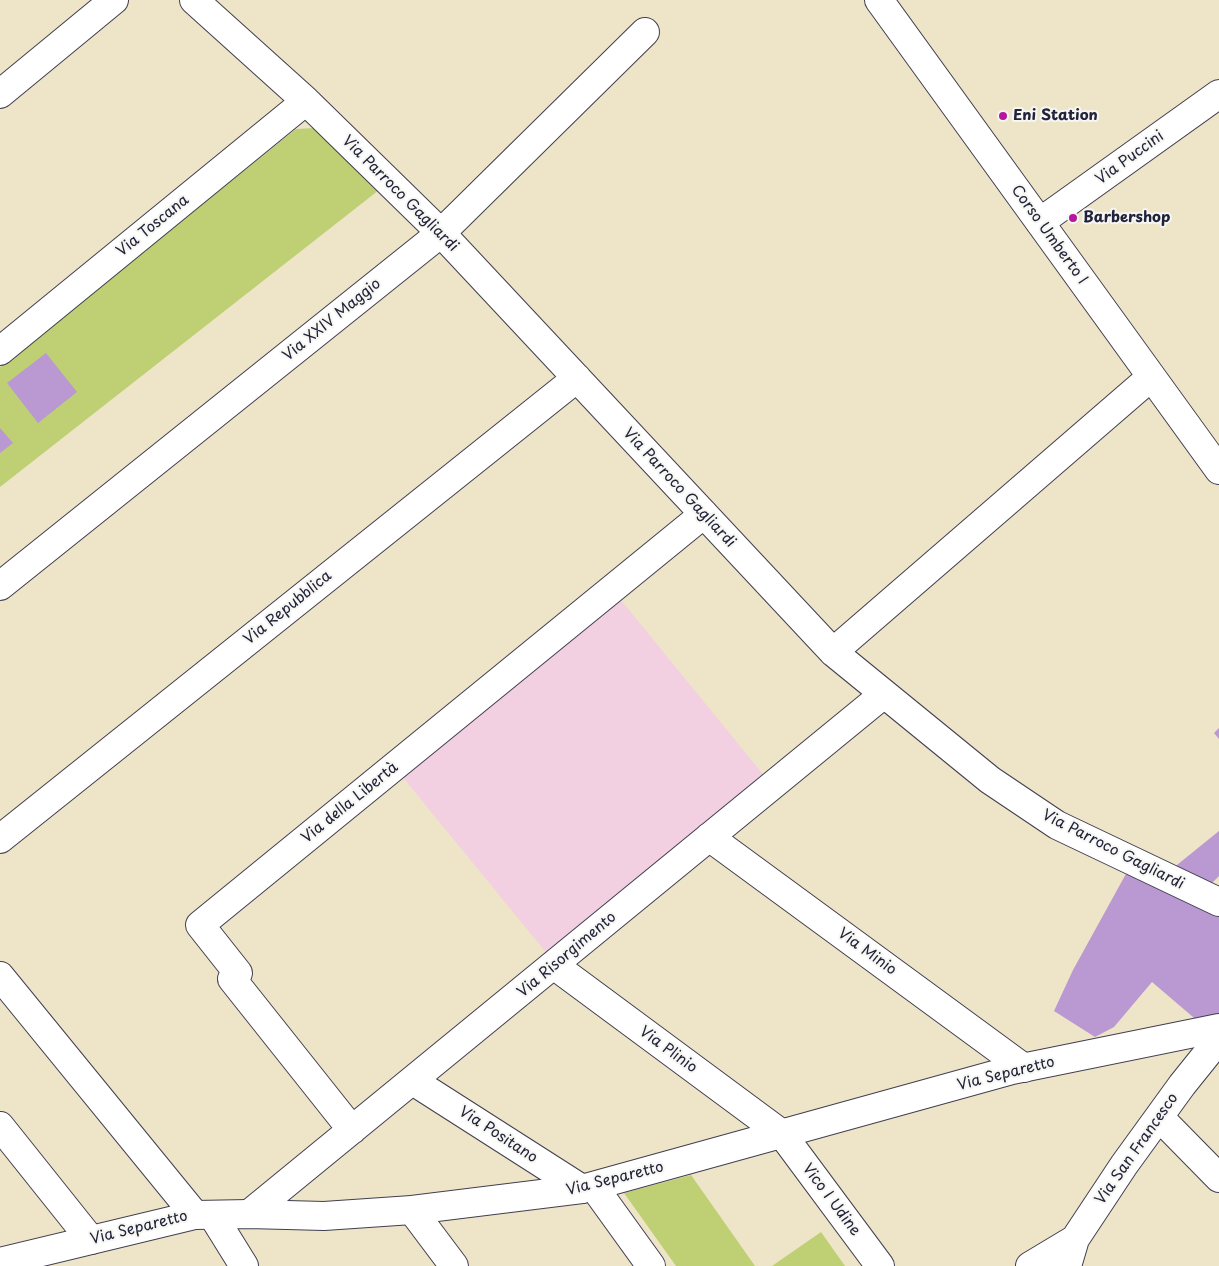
<!DOCTYPE html>
<html>
<head>
<meta charset="utf-8">
<style>
	body { margin:0 }
	canvas { display:block; background:#eee4c8 }
</style>
</head>
<body>
<canvas width="1219" height="1266"></canvas>
<script>
const g = document.querySelector('canvas').getContext('2d');
g.lineJoin = 'round';
function fillPath(path, color) { g.fillStyle = color; g.fill(path, 'evenodd'); }
const poly = rows => new Path2D(rows.map(r => 'M' + r).join(''));
function stroke(path, color, width, dash) { g.strokeStyle = color; g.lineWidth = width; g.lineCap = dash ? 'butt' : 'round'; g.setLineDash(dash || []); g.stroke(path); }
function drawText(font, color, halo, rows, align = 'center') {
  g.font = font + ' "Playpen Sans",sans-serif'; g.lineWidth = 4; g.setLineDash([]); g.textBaseline = 'middle'; g.strokeStyle = halo; g.fillStyle = color; for (const [text, x, y, turn = 0] of rows) {
    g.save(); g.translate(x, y); g.rotate((+turn || 0) * Math.PI / 180); g.textAlign = isNaN(turn) ? turn : align; if (halo) g.strokeText(text, 0, 0); g.fillText(text, 0, 0); g.restore();
  }
}
const built = poly([
	[620,599,766,778,549,956,401,775]
]);
const green = poly([
	[315,128,379,190,0,487,0,367,296,129],
	[691,1175,755,1266,676,1266,624,1193],
	[821,1232,845,1266,772,1266]
]);
const building = poly([
	[46,353,77,392,38,423,7,383],
	[0,428,13,443,0,453],
	[1219,728,1219,739,1214,733],
	[1219,831,1219,876,1210,885,1172,869],
	[1127,872,1219,912,1219,1017,1200,1023,1152,982,1114,1027,1095,1037,1054,1011,1073,970]
]);
const minor = poly([
	[194,0,306,101,441,233,833,652,990,780,1057,825,1219,902],
	[0,94,114,0],
	[1040,222,1219,94],
	[0,351,306,101],
	[0,586,441,233,645,32],
	[833,652,1151,377],
	[709,837,1024,1068],
	[0,839,577,378],
	[555,966,782,1134,880,1266],
	[0,976,195,1215],
	[413,1081,582,1189],
	[1167,1125,1219,1178],
	[0,1126,91,1240],
	[352,1130,232,979,238,973,200,925,704,514],
	[594,1187,651,1266],
	[412,1210,454,1266],
	[249,1214,884,694],
	[213,1216,244,1266],
	[1030,1266,1075,1239],
	[1067,1266,1075,1239,1124,1165,1182,1085,1219,1039]
]);
const tertiary = poly([
	[879,0,1219,470],
	[0,1262,195,1215,249,1214,324,1216,412,1210,582,1189,1012,1070,1219,1028]
]);
const markers = [
	[1003,116,5,"#b5179e"],
	[1073,218,5,"#b5179e"]
];
const poiNames = [
	["Eni Station",1013,116],
	["Barbershop",1083,218]
];
const streetNames = [
	["Via Puccini",1130,158,-36],
	["Via Parroco Gagliardi",400,194,45],
	["Via Toscana",153,226,-39],
	["Corso Umberto I",1049,235,54],
	["Via XXIV Maggio",332,320,-39],
	["Via Parroco Gagliardi",679,488,47],
	["Via Repubblica",288,608,-39],
	["Via della Libertà",350,803,-39],
	["Via Parroco Gagliardi",1113,850,27],
	["Via Minio",867,952,36],
	["Via Risorgimento",567,955,-40],
	["Via Plinio",668,1050,36],
	["Via Separetto",1006,1074,-14],
	["Via Positano",498,1135,33],
	["Via San Francesco",1137,1149,-55],
	["Via Separetto",615,1179,-14],
	["Vico I Udine",831,1200,53],
	["Via Separetto",139,1228,-14]
];
fillPath(built, '#f2cfe1');
fillPath(green, '#bed073');
fillPath(building, '#ba98d2');
stroke(minor, '#413f50', 30);
stroke(tertiary, '#413f50', 30);
stroke(minor, '#fff', 28);
stroke(tertiary, '#fff', 28);
for (const [x, y, r, color] of markers) { const dot = new Path2D(); dot.arc(x, y, r, 0, 2 * Math.PI); g.fillStyle = color; g.fill(dot); stroke(dot, '#f6f6f2', 2); }
drawText('bold 15px', '#22223b', '#f6f6f2', poiNames, 'left');
drawText('15px', '#22223b', '#f6f6f2', streetNames);
</script>
</body>
</html>
